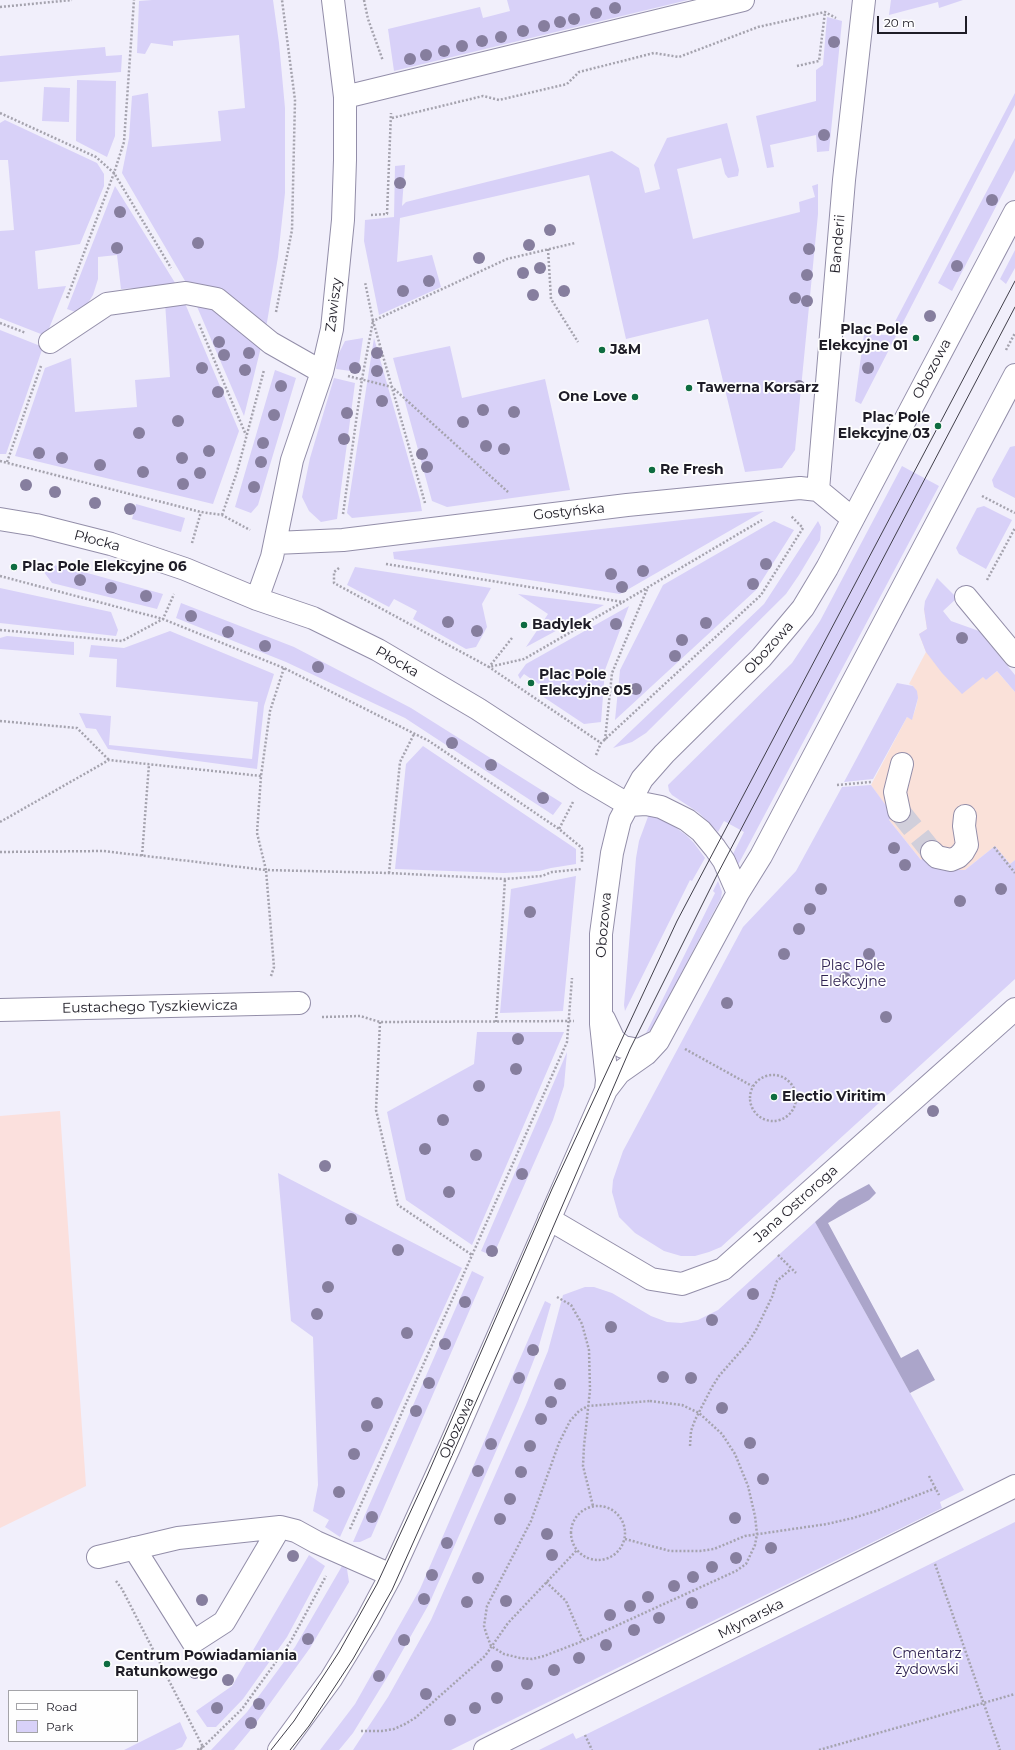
<!DOCTYPE html>
<html>
<head>
<meta charset="utf-8">
<style>
	body { margin:0 }
	#map { position:relative; width:1015px; height:1750px; overflow:hidden; background:#f1effb; font-family:Montserrat,sans-serif }
	canvas { display:block }
	.legend { position:absolute; left:8px; top:1690px; width:130px; height:52px; box-sizing:border-box; background:#fefefe; border:1px solid #a4a4a8; margin:0; padding:5px 7px; list-style:none; font-size:12px; color:#1e1c26 }
	.legend li { display:flex; align-items:center; gap:8px; height:20px }
	.legend b { width:20px; border:1px solid #a4a4a8 }
	.scale { position:absolute; left:877px; top:16px; width:90px; height:18px; box-sizing:border-box; border:2px solid #1e1c26; border-top:0; padding-left:5px; font-size:12px; line-height:14px; white-space:nowrap; color:#1e1c26; -webkit-text-stroke:3px #fefefe; paint-order:stroke }
</style>
</head>
<body>
<div id="map">
<canvas width="1015" height="1750"></canvas>
<ul class="legend">
<li><b style="height:5px;background:#fff"></b>Road</li>
<li><b style="height:11px;background:#d8d1f8"></b>Park</li>
</ul>
<div class="scale">20 m</div>
</div>
<script>
const g = document.querySelector('canvas').getContext('2d');
g.lineJoin = 'round';
function fillPath(path, color) { g.fillStyle = color; g.fill(path, 'evenodd'); }
const poly = rows => new Path2D(rows.map(r => 'M' + r).join(''));
function stroke(path, color, width, dash) { g.strokeStyle = color; g.lineWidth = width; g.lineCap = dash ? 'butt' : 'round'; g.setLineDash(dash || []); g.stroke(path); }
function drawText(font, color, halo, rows, align = 'center') {
  g.font = font + ' Montserrat,sans-serif'; g.lineWidth = 3.5; g.setLineDash([]); g.textBaseline = 'middle'; g.strokeStyle = halo; g.fillStyle = color; for (const [text, x, y, turn = 0] of rows) {
    g.save(); g.translate(x, y); g.rotate((+turn || 0) * Math.PI / 180); g.textAlign = isNaN(turn) ? turn : align; if (halo) g.strokeText(text, 0, 0); g.fillText(text, 0, 0); g.restore();
  }
}
const commercial = poly([
	[924,609,929,609,986,680,997,671,1015,692,1015,860,1010,864,995,846,965,870,943,870,927,856,921,860,889,820,893,816,871,785,907,717,912,719,916,707,918,698,913,686,909,684,926,652,919,634,927,629]
]);
const education = poly([
	[60,1111,86,1486,0,1528,0,1116]
]);
const green = poly([
	[152,0,273,0,279,43,285,108,285,193,278,257,266,328,188,286,122,173,129,138,132,96,148,93,152,147,221,141,218,111,245,108,239,35,173,41,173,46,151,43,145,54,137,53,139,1],
	[507,0,688,0,394,71,388,29,480,7,483,18,510,11],
	[891,0,963,0,939,8,938,2,889,15],
	[827,17,842,21,829,151,817,152,816,135,770,145,774,167,767,168,756,116,816,101,816,70,823,65],
	[105,47,106,56,122,55,121,72,0,82,0,56],
	[77,80,116,81,115,136,107,157,76,141],
	[44,87,70,88,69,122,42,121],
	[1015,93,1015,105,861,404,855,401,864,334,888,335],
	[5,120,97,163,104,174,104,186,80,244,35,251,38,289,66,286,46,336,0,318,0,231,14,230,8,160,0,160,0,123],
	[727,123,739,170,738,176,728,178,725,174,721,158,677,169,693,239,800,212,799,202,815,197,812,186,818,184,818,214,795,450,782,468,745,472,708,319,626,339,589,175,400,218,397,262,432,255,441,287,379,315,364,241,365,220,394,217,395,166,405,165,402,206,406,202,612,151,639,168,645,193,660,189,654,165,667,138],
	[1015,138,1015,170,952,291,938,283],
	[115,186,177,286,121,289,117,255,98,257,98,279,93,295,81,314,67,309],
	[1015,250,1015,268,1006,284,1000,279],
	[184,301,239,431,213,504,15,456,45,368,71,358,75,412,137,407,135,380,170,377,165,302],
	[195,302,218,309,261,347,244,416],
	[0,330,43,347,6,454,0,454],
	[363,338,358,372,336,369,338,355,345,341],
	[374,338,420,500,422,511,352,518,347,513],
	[450,346,462,398,545,379,570,490,447,507,432,501,393,358],
	[275,370,296,378,258,505,251,513,235,507],
	[334,378,355,383,337,519,321,522,309,511,302,497,310,458],
	[1015,446,1015,498,994,487,992,480,1010,447],
	[902,466,939,486,738,865,733,854,744,832,724,821,718,832,699,813,672,795,669,791,668,785,792,663,820,621],
	[136,504,185,518,181,532,132,519],
	[984,506,1012,520,986,569,959,554,956,548,977,508],
	[764,511,620,594,394,559,393,552],
	[774,521,794,530,756,590,615,720,620,670,663,585],
	[818,521,821,527,820,540,799,575,786,594,646,733,632,742,613,748,764,604],
	[42,562,91,574,163,594,157,609,52,583,41,568],
	[355,567,491,588,482,604,487,627,476,647,466,649,413,619,417,611,394,599,389,607,347,585],
	[937,578,957,598,943,611,951,621,979,631,1015,675,1015,692,997,671,986,680,983,677,962,694,942,673,926,652,919,634,927,629,924,609,925,601],
	[0,588,111,612,118,630,116,636,0,623],
	[518,594,604,605,526,647,548,614],
	[181,603,294,647,411,708,562,803,553,815,405,718,286,662,176,618],
	[629,606,605,670,601,722,584,724,539,694,543,687,524,674,520,679,518,675,526,664],
	[170,631,274,674,264,706,257,769,108,749,96,729,86,728,79,713,111,716,109,745,252,759,258,702,116,687,117,659,89,657,91,645,124,648],
	[7,636,74,642,74,655,0,649,0,638],
	[897,683,913,686,917,691,918,698,912,720,907,717,873,779,844,782],
	[423,746,576,849,576,864,551,868,539,871,504,873,395,869,406,764],
	[871,785,893,815,889,820,921,860,927,855,943,870,965,870,995,846,1010,864,1015,860,1015,979,721,1247,709,1252,695,1256,681,1256,664,1251,635,1233,619,1217,612,1192,613,1180,623,1151,743,927,796,871,842,787],
	[649,814,657,814,686,835,694,843,705,858,692,881,690,880,625,1011,624,1005,636,858,639,841],
	[576,876,563,1011,500,1013,511,889],
	[718,881,722,892,721,898,651,1030,646,1033,715,893,713,891],
	[477,1032,564,1032,472,1245,406,1200,387,1112,474,1064],
	[567,1052,564,1086,553,1120,493,1256,481,1251],
	[278,1173,462,1268,340,1537,325,1527,329,1520,313,1511,318,1485,313,1337,291,1321],
	[815,1222,964,1490,940,1502,942,1508,451,1750,353,1750,388,1697,431,1620,526,1405,548,1351,563,1295,585,1287,594,1287,612,1293,651,1316,667,1322,681,1323,698,1320,718,1310],
	[472,1271,484,1277,371,1537,360,1542,353,1542],
	[545,1301,551,1304,538,1349,518,1401,429,1604,391,1671,353,1733,339,1750,320,1750,355,1704,420,1589],
	[1015,1522,1015,1750,539,1750,573,1733,576,1739,585,1735],
	[309,1555,325,1566,287,1637,243,1699,216,1727,207,1727,196,1711,232,1686],
	[342,1566,347,1569,349,1582,310,1648,253,1727,234,1750,211,1750,247,1712,295,1647],
	[180,1722,187,1738,182,1747,175,1750,124,1750]
]);
const forest = poly([
	[869,1184,876,1193,869,1200,828,1223,901,1358,918,1349,935,1380,910,1393,815,1222,839,1200]
]);
const minorTunnel = poly([
	[899,811,932,852]
]);
const path = poly([
	[364,0,368,19,383,61],
	[0,7,72,0],
	[797,66,819,61,825,12],
	[0,113,96,157,114,173,171,268],
	[392,118,483,96,499,100,567,84,579,72,654,53,679,57,758,27,825,12,836,18],
	[371,215,387,214,391,113],
	[548,249,551,299,578,342],
	[67,298,114,173,124,142,134,0],
	[276,312,292,230,295,100,282,0],
	[0,323,26,333],
	[199,324,246,435],
	[1006,350,1015,333],
	[348,376,392,387,508,492],
	[0,461,201,512,222,515,250,530],
	[7,462,41,366],
	[982,496,1015,513],
	[425,503,373,321,507,259,575,243],
	[343,514,362,379,373,321,365,282],
	[222,515,237,472,264,370],
	[192,543,201,512],
	[386,564,623,602,762,520],
	[339,568,334,572,334,583,489,667,524,659,623,602],
	[0,576,163,619,284,668,429,741,559,829],
	[987,580,1015,528],
	[0,630,122,641,163,619,174,594],
	[512,638,489,667,601,743],
	[284,668,270,711,261,776,257,833,266,870,389,873,505,879,542,876,552,872,582,869],
	[0,721,77,728,109,760],
	[605,740,612,673,648,587],
	[596,755,601,743,761,595,803,528,791,516],
	[837,785,871,782],
	[573,802,559,829,582,848,582,862],
	[0,822,109,760,261,776],
	[994,847,1015,873],
	[0,852,103,851,266,870,274,967,271,976],
	[142,856,149,764],
	[389,873,400,762,414,734],
	[322,1017,360,1016,380,1022,574,1021],
	[380,1022,376,1110,398,1205,472,1255],
	[496,1022,505,879],
	[685,1049,752,1086],
	'750 1098a23 23 0 1 1 46 0a23 23 0 1 1-46 0Z',
	[778,1255,796,1273],
	[557,1297,571,1305,582,1324,589,1350,590,1390,584,1446,583,1466,593,1506],
	[650,1401,682,1405,699,1413,722,1434,735,1454,748,1486,755,1516,757,1534,755,1545,746,1564,736,1571,583,1641,544,1656,532,1659,520,1658,504,1654,491,1646,486,1633,484,1626,487,1606,531,1521,559,1443,570,1421,579,1411,588,1406,650,1401],
	[690,1446,691,1431,695,1420,712,1387,719,1376,747,1344,756,1330,772,1297,777,1281,791,1269],
	[929,1476,939,1495],
	'571 1533a27 27 0 1 1 54 0a27 27 0 1 1-54 0Z',
	[350,1529,567,1042,572,978],
	[625,1539,670,1551,700,1551,714,1549,745,1536,827,1524,853,1518,876,1511,936,1488],
	[935,1564,1000,1750],
	[116,1581,122,1589,203,1747,197,1750],
	[546,1582,566,1601,583,1641],
	[361,1731,382,1731,394,1729,405,1724,415,1718,485,1656,508,1623,577,1550],
	[585,1735,592,1750],
	[200,1750,242,1709,291,1641,326,1576],
	[819,1750,1015,1694]
]);
const minor = poly([
	[345,97,743,0],
	[50,342,107,304,186,293,217,299,271,343,322,372],
	[818,490,844,180,864,0],
	[0,519,36,525,111,544,185,569,257,599,313,618,378,650,478,709,585,779,629,805,646,804,661,807,687,820,701,831,715,848,724,861,738,893],
	[275,543,343,540,627,505,800,488,818,490,853,519],
	[966,597,1015,656],
	[257,599,272,557,292,460,322,372,332,329,343,220,345,160,345,97,333,0],
	[899,811,895,792,902,764],
	[932,852,937,857,951,860,958,857,963,852,967,845,964,826,965,816],
	[0,1010,299,1003],
	[604,1019,614,1040,623,1047,639,1050,655,1042],
	[606,1090,619,1073,646,1054,658,1041,738,893,761,856,1015,375],
	[549,1219,651,1279,682,1284,723,1269,1015,1009],
	[134,1548,193,1642,224,1622,280,1527],
	[98,1557,178,1538,280,1527,296,1531,316,1542,391,1575],
	[279,1750,331,1679,367,1620,391,1575,449,1448,606,1090,607,1080,601,1024,601,934,612,853,620,820,642,779,664,754,761,658,803,608,827,568,1015,212],
	[485,1750,1015,1486]
]);
const tram = poly([
	[271,1750,294,1721,339,1652,377,1584,427,1476,552,1189,677,921,1015,281],
	[290,1750,309,1726,353,1659,392,1590,529,1283,630,1049,716,877,1015,307]
]);
const trees = [
	[615,8],
	[596,13],
	[574,19],
	[560,22],
	[544,26],
	[523,31],
	[501,37],
	[482,41],
	[834,42],
	[462,46],
	[444,51],
	[426,55],
	[410,59],
	[824,135],
	[400,183],
	[992,200],
	[120,212],
	[550,230],
	[198,243],
	[529,245],
	[117,248],
	[809,249],
	[479,258],
	[957,266],
	[540,268],
	[523,273],
	[807,275],
	[429,281],
	[403,291],
	[564,291],
	[533,295],
	[795,298],
	[807,301],
	[930,316],
	[219,342],
	[249,353],
	[377,353],
	[224,355],
	[202,368],
	[355,368],
	[868,368],
	[245,370],
	[377,371],
	[281,386],
	[799,386],
	[218,392],
	[382,401],
	[483,410],
	[514,412],
	[347,413],
	[274,415],
	[178,421],
	[463,422],
	[139,433],
	[344,439],
	[263,443],
	[486,446],
	[504,449],
	[209,451],
	[39,453],
	[422,454],
	[62,458],
	[182,458],
	[261,462],
	[100,465],
	[427,467],
	[143,472],
	[200,473],
	[183,484],
	[26,485],
	[254,487],
	[55,492],
	[95,503],
	[130,509],
	[766,564],
	[643,571],
	[611,574],
	[80,580],
	[753,584],
	[622,587],
	[111,588],
	[146,596],
	[191,616],
	[448,622],
	[706,623],
	[616,624],
	[477,631],
	[228,632],
	[962,638],
	[682,640],
	[265,646],
	[675,656],
	[318,667],
	[636,689],
	[452,743],
	[491,765],
	[543,798],
	[894,848],
	[905,865],
	[821,889],
	[1001,889],
	[960,901],
	[810,909],
	[530,912],
	[799,929],
	[784,954],
	[869,954],
	[845,978],
	[727,1003],
	[886,1017],
	[518,1039],
	[516,1069],
	[479,1086],
	[933,1111],
	[443,1120],
	[425,1149],
	[476,1155],
	[325,1166],
	[522,1174],
	[449,1192],
	[351,1219],
	[398,1250],
	[492,1251],
	[328,1287],
	[753,1294],
	[465,1302],
	[317,1314],
	[712,1320],
	[611,1327],
	[407,1333],
	[445,1344],
	[533,1350],
	[663,1377],
	[519,1378],
	[691,1378],
	[429,1383],
	[560,1384],
	[551,1402],
	[377,1403],
	[722,1408],
	[416,1411],
	[541,1419],
	[367,1426],
	[750,1443],
	[491,1444],
	[530,1446],
	[354,1454],
	[478,1471],
	[521,1472],
	[763,1479],
	[339,1492],
	[510,1499],
	[372,1517],
	[735,1518],
	[500,1519],
	[547,1534],
	[447,1543],
	[771,1548],
	[552,1555],
	[293,1556],
	[736,1558],
	[712,1567],
	[432,1575],
	[693,1577],
	[478,1578],
	[674,1586],
	[648,1597],
	[424,1599],
	[202,1600],
	[506,1601],
	[467,1602],
	[692,1603],
	[630,1606],
	[610,1615],
	[659,1618],
	[634,1630],
	[308,1639],
	[404,1640],
	[606,1645],
	[579,1658],
	[497,1666],
	[554,1670],
	[195,1673],
	[379,1676],
	[228,1680],
	[527,1684],
	[426,1694],
	[497,1698],
	[259,1704],
	[217,1708],
	[475,1708],
	[450,1720],
	[251,1723]
];
const markers = [
	[916,338,4,"#0e6c40"],
	[602,350,4,"#0e6c40"],
	[689,388,4,"#0e6c40"],
	[635,397,4,"#0e6c40"],
	[938,426,4,"#0e6c40"],
	[652,470,4,"#0e6c40"],
	[14,567,4,"#0e6c40"],
	[524,625,4,"#0e6c40"],
	[531,683,4,"#0e6c40"],
	[774,1097,4,"#0e6c40"],
	[107,1664,4,"#0e6c40"]
];
const streetNames = [
	["Banderii",838,244,-85],
	["Zawiszy",334,305,-83],
	["Obozowa",932,369,-62],
	["Gostyńska",569,512,-6],
	["Płocka",97,541,15],
	["Obozowa",769,648,-48],
	["Płocka",397,662,30],
	["Obozowa",604,925,-85],
	["Eustachego Tyszkiewicza",150,1007,-1],
	["Jana Ostroroga",796,1204,-42],
	["Obozowa",457,1428,-66],
	["Młynarska",751,1619,-27]
];
const poiNames = [
	["Plac Pole",908,330,"right"],
	["Elekcyjne 01",908,346,"right"],
	["J&M",610,350],
	["Tawerna Korsarz",697,388],
	["One Love",627,397,"right"],
	["Plac Pole",930,418,"right"],
	["Elekcyjne 03",930,434,"right"],
	["Re Fresh",660,470],
	["Plac Pole Elekcyjne 06",22,567],
	["Badylek",532,625],
	["Plac Pole",539,675],
	["Elekcyjne 05",539,691],
	["Electio Viritim",782,1097],
	["Centrum Powiadamiania",115,1656],
	["Ratunkowego",115,1672]
];
const parkNames = [
	["Plac Pole",853,966],
	["Elekcyjne",853,982],
	["Cmentarz",927,1654],
	["żydowski",927,1670]
];
fillPath(commercial, '#fae1d9');
fillPath(education, '#fbe0dd');
fillPath(green, '#d8d1f8');
fillPath(forest, '#aba5ca');
stroke(minorTunnel, '#d1cfdb', 22, [22, 11]);
stroke(minor, '#938ea9', 24);
stroke(path, '#a5a3ae', 2.5, [2, 2]);
stroke(minor, '#fff', 22);
stroke(tram, '#413f4a', 1);
g.fillStyle = '#867e9e';
for (const [x, y] of trees) { g.beginPath(); g.arc(x, y, 6, 0, 2 * Math.PI); g.fill(); }
for (const [x, y, r, color] of markers) { const dot = new Path2D(); dot.arc(x, y, r, 0, 2 * Math.PI); g.fillStyle = color; g.fill(dot); stroke(dot, '#fefefe', 1.5); }
drawText('14px', '#1e1c26', '#fefefe', streetNames);
drawText('bold 14px', '#1e1c26', '#fefefe', poiNames, 'left');
drawText('14px', '#2f2252', '#fefefe', parkNames);
</script>
</body>
</html>
